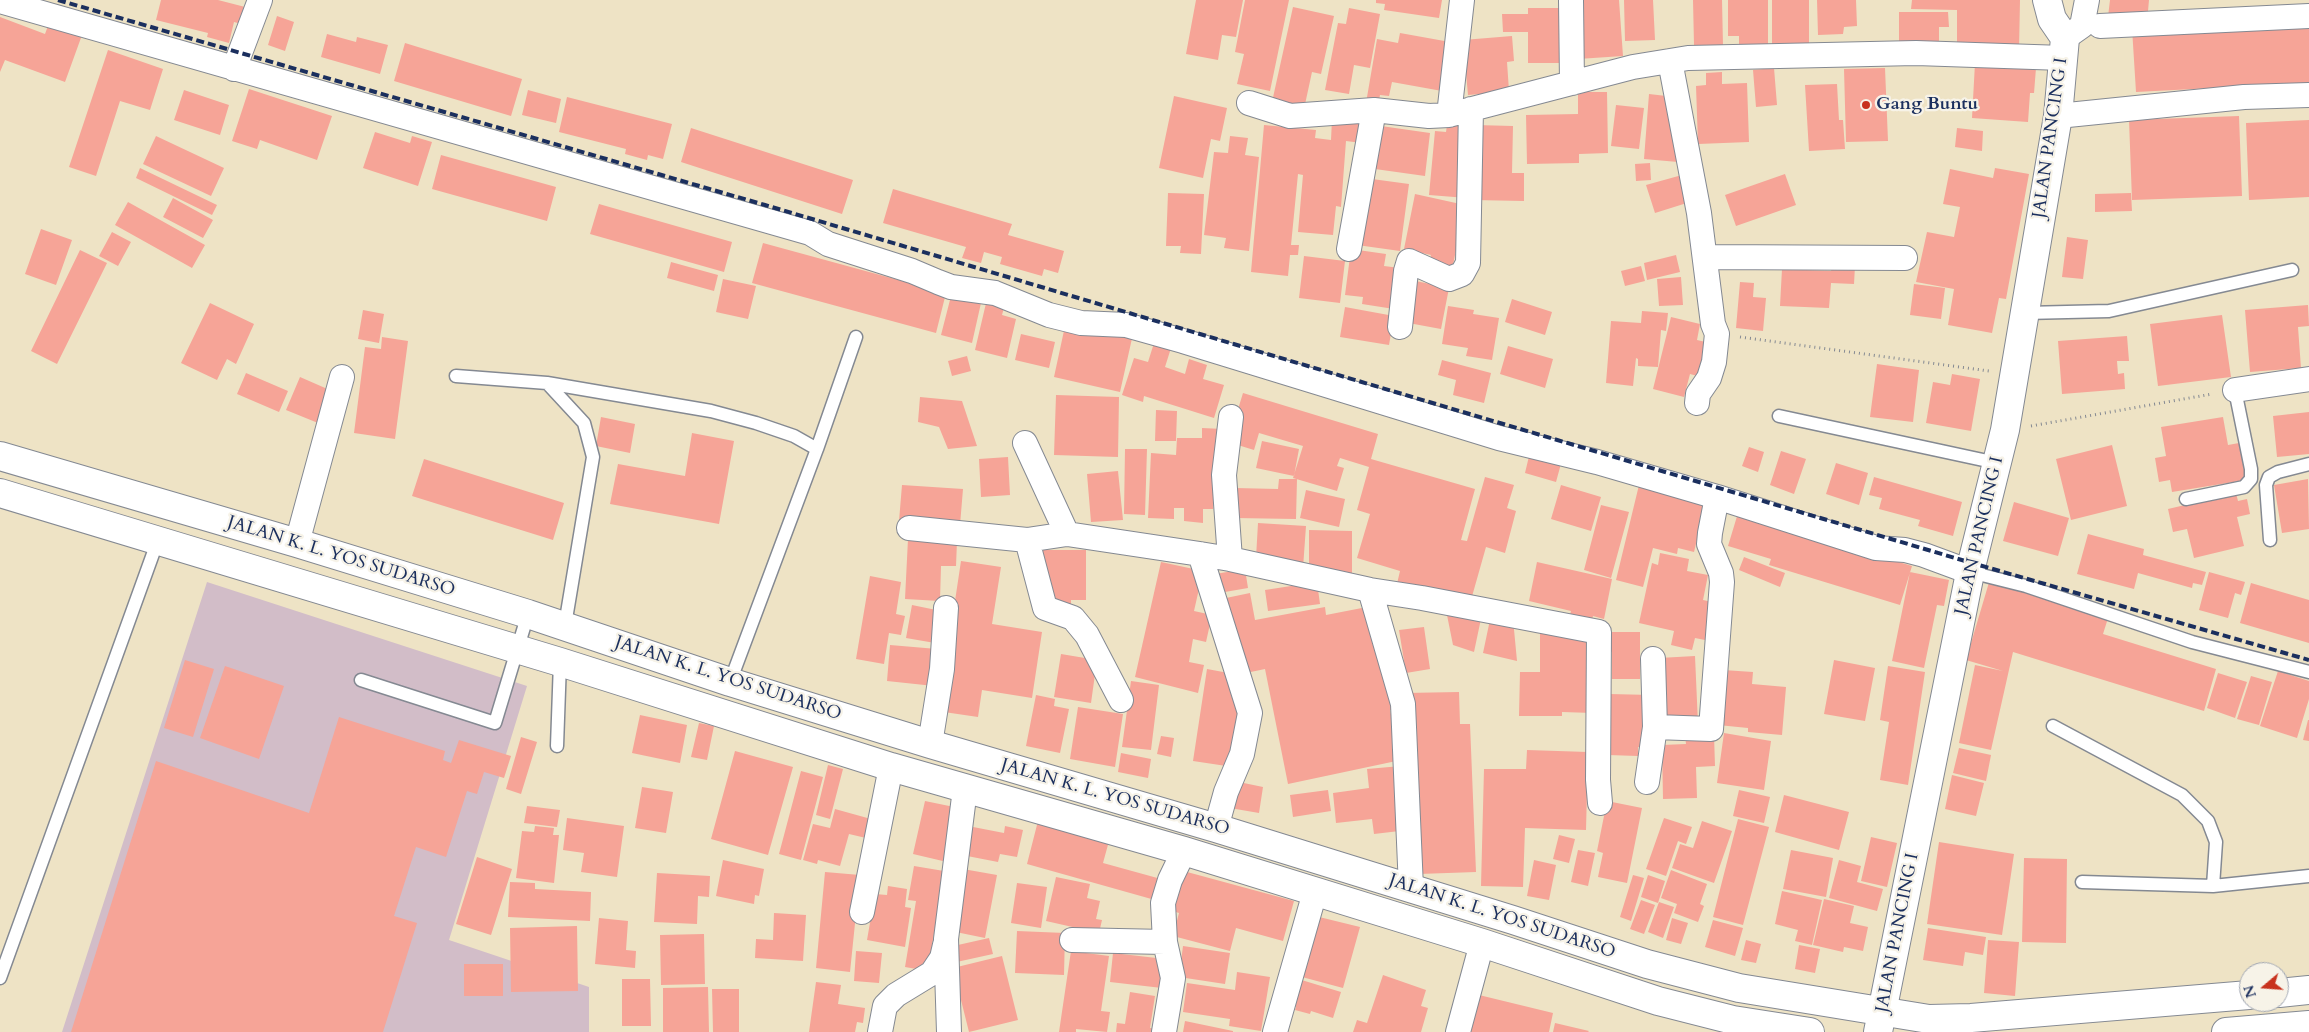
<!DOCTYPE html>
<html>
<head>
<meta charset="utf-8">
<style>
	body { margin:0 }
	#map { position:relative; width:2309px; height:1032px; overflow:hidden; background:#eee3c5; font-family:Cardo,serif }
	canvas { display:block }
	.north { position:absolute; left:2239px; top:962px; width:50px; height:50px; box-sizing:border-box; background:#f7f3e8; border:1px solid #9fa5b1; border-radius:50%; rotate:252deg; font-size:14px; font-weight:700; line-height:20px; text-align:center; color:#1b2f5e }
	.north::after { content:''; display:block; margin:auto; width:18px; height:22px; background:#c8321e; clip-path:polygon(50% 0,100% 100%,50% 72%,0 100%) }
</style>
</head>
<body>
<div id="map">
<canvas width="2309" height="1032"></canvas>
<div class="north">N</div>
</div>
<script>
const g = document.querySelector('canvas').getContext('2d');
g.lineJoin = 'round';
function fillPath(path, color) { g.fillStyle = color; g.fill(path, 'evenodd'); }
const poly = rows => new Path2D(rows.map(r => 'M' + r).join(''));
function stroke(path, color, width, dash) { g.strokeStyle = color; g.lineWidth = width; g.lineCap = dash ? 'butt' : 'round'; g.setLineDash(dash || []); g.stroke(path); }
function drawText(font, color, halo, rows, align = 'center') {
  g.font = font + ' Cardo,serif'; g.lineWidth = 4.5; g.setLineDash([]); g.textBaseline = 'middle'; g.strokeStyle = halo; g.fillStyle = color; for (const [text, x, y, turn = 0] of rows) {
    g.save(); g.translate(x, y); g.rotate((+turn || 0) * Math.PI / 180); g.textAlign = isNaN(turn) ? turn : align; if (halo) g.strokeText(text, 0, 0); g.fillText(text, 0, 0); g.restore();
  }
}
const industrial = poly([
	[207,582,527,686,449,940,589,987,589,1032,62,1032]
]);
const building = poly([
	[161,0,218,0,249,8,245,25,234,22,229,43,207,37,208,33,156,20],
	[1196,0,1243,0,1236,37,1222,35,1218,60,1186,54],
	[1245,0,1289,0,1270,91,1237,84,1244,54,1235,52],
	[1376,0,1442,0,1439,18,1384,10,1385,4,1376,3],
	[1574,0,1619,0,1623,56,1578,59],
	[1624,0,1653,0,1655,40,1625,41],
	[1693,0,1722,0,1723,46,1694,45],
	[1728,0,1768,0,1768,45,1739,45,1739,36,1728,36],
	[1772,0,1809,0,1809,46,1772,45],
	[1817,0,1856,0,1857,26,1844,27,1843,34,1818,35],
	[1912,0,2020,0,2019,51,1957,50,1957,10,1911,9],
	[2110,0,2149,0,2147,22,2108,17],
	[1293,7,1334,16,1321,74,1312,72,1304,109,1272,102],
	[1349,8,1380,14,1370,68,1354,65,1349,94,1325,90,1338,23,1346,24],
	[1528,8,1565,8,1566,63,1528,63,1528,32,1503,32,1502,14,1528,14],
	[1899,12,1948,12,1949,27,1939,27,1939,44,1899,44],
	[277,16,294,22,285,51,268,45],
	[0,17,45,34,49,23,82,35,65,82,5,60,0,72],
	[2309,18,2309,83,2136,92,2132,28],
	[1400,33,1450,42,1442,91,1392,82,1389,96,1380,95,1378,105,1366,103,1377,39,1398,43],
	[327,34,356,42,357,37,388,45,380,74,321,57],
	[1512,36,1514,61,1507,62,1509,91,1480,98,1480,94,1468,95,1463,40],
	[405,43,522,79,511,116,394,81],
	[108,50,163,69,150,110,120,101,96,176,69,167],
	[1975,63,2036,68,2034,93,2030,93,2028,122,1972,118],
	[1774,68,1777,105,1756,107,1753,70],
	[1885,68,1888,141,1846,142,1844,69],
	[1722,72,1722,84,1747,83,1749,142,1698,144,1696,86,1706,85,1706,73],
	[1837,84,1839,120,1843,120,1845,149,1809,151,1805,85],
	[249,89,332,116,317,160,260,140,257,149,232,141],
	[184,90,229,105,220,135,174,120],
	[528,90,561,99,556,123,522,115],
	[1578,92,1607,92,1608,153,1579,154,1579,163,1527,164,1526,115,1578,114],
	[1649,94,1675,97,1672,134,1681,134,1678,162,1644,159],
	[1174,96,1227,108,1220,141,1211,139,1203,178,1159,168],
	[567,97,672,124,663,159,648,155,647,160,625,154,626,149,559,132],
	[1616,105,1644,108,1639,149,1611,146],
	[2239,116,2242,196,2132,200,2129,120],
	[1332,119,1364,122,1362,143,1346,141,1341,207,1336,206,1333,235,1298,232,1303,175,1298,174,1291,245,1299,245,1298,255,1290,255,1288,276,1251,272,1264,125,1316,130,1315,138,1331,140],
	[2309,120,2309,197,2249,200,2246,123],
	[1447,125,1461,126,1467,198,1429,195,1435,131,1446,132],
	[1475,125,1513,126,1512,173,1524,173,1524,201,1473,200],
	[1381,126,1430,133,1425,176,1375,169],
	[691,128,853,180,842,214,681,162],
	[1957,128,1983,131,1982,151,1955,147],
	[375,132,410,143,412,136,432,142,418,186,363,168],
	[156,136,224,168,211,196,143,164],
	[1230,136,1248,138,1245,155,1259,157,1249,251,1224,248,1226,238,1204,235,1214,152,1228,153],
	[441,155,556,187,547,221,432,189],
	[1650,163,1651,180,1636,181,1635,164],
	[140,168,217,205,212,215,136,178],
	[1995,168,2029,174,2006,299,1999,298,1992,333,1948,325,1954,289,1916,282,1927,232,1954,237,1960,207,1943,204,1950,169,1993,178],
	[1785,174,1796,205,1736,226,1725,195],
	[1682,175,1690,202,1655,213,1646,185],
	[1372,179,1409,184,1400,251,1357,245,1361,209,1368,210],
	[893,189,1012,224,1008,235,1064,251,1058,273,1044,269,1042,276,1000,264,1002,257,984,252,981,263,962,258,966,247,883,223],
	[1168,193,1204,194,1201,254,1180,253,1181,246,1166,246],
	[2131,193,2132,211,2095,212,2095,194],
	[1415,194,1465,205,1452,270,1428,265,1431,255,1404,249],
	[173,198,213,220,203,238,163,217],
	[128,202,205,245,192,268,115,225],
	[599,204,732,242,724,272,590,234],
	[41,229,72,240,56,285,25,274],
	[112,232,131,242,118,266,99,256],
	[2067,237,2088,240,2083,279,2062,277],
	[763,243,946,293,936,333,752,283],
	[1351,249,1386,254,1384,266,1400,268,1394,309,1362,304,1363,297,1345,295],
	[80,250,107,263,57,364,31,351],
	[1676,255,1680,272,1647,280,1644,263],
	[1304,256,1345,261,1340,303,1299,298],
	[671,262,718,275,714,291,667,278],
	[1832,265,1855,266,1854,284,1831,283,1829,308,1780,306,1782,269,1831,271],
	[1641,266,1645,281,1625,286,1621,271],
	[1681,277,1683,305,1659,306,1657,279],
	[723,279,756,286,748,319,716,312],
	[1411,280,1449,288,1441,329,1403,322],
	[1740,282,1754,283,1753,297,1766,298,1763,331,1736,328],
	[1914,284,1945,288,1941,319,1910,315],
	[951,296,981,303,972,343,941,335],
	[987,299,1005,304,1002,315,1016,319,1007,358,975,350],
	[1512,299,1552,312,1545,335,1505,322],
	[210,303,254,324,236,364,227,359,217,380,181,363],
	[2308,305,2309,326,2298,327,2301,368,2250,372,2245,310],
	[1448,306,1474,310,1473,314,1499,318,1492,360,1466,356,1468,348,1442,344],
	[1345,307,1394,316,1389,345,1340,337],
	[363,310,384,314,379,343,358,339],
	[1642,311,1668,313,1666,331,1661,330,1658,367,1638,366,1638,359,1636,358,1633,386,1606,383,1611,321,1641,323],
	[2222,315,2231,377,2158,386,2150,324],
	[1671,317,1700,324,1697,340,1714,344,1705,378,1690,374,1684,397,1653,389],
	[1065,326,1133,334,1120,392,1054,377],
	[1021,334,1055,342,1049,368,1015,360],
	[2127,336,2129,361,2117,361,2118,374,2124,373,2125,389,2062,394,2058,341],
	[382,337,408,341,395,439,354,433,365,347,381,349],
	[1154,343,1171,348,1165,367,1185,374,1189,359,1207,365,1203,379,1224,385,1214,418,1144,396,1143,402,1122,395,1134,358,1148,362],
	[1508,346,1553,359,1545,388,1500,374],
	[967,356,971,371,952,376,948,361],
	[1442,360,1491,373,1484,403,1453,395,1456,380,1438,375],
	[1877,364,1919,370,1913,422,1870,417],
	[246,373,288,391,279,412,237,394],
	[1952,374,1980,379,1971,431,1926,423,1933,382,1950,385],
	[300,377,332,391,318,423,286,410],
	[1243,393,1378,434,1371,459,1475,489,1461,540,1467,541,1485,477,1514,485,1507,508,1516,511,1505,553,1486,547,1471,600,1396,588,1400,571,1357,558,1370,514,1357,510,1369,467,1340,458,1337,466,1344,468,1337,491,1293,478,1303,446,1259,433,1254,450,1228,442],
	[1056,395,1119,397,1118,457,1054,455],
	[920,397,962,401,977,446,948,449,939,427,918,422],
	[1156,410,1177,411,1176,441,1155,441],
	[2309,412,2309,454,2277,457,2273,416],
	[601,417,635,424,630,453,596,446],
	[2223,417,2228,445,2239,443,2246,480,2172,492,2170,480,2159,482,2155,458,2166,456,2161,427],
	[1202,428,1223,429,1214,479,1213,509,1203,509,1203,523,1184,521,1184,508,1174,508,1174,519,1148,518,1151,453,1176,455,1177,438,1202,438],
	[692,433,734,441,719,524,610,504,618,464,685,476],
	[1262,441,1299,449,1294,476,1256,468],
	[2112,445,2127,506,2071,520,2056,459],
	[1749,447,1764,452,1758,472,1742,466],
	[1125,449,1147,449,1145,515,1124,514],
	[1781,451,1806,459,1794,494,1770,485],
	[1530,452,1562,460,1556,482,1525,473],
	[1008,457,1010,495,981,497,979,459],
	[424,459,564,503,553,540,412,496],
	[1836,463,1868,473,1859,505,1826,494],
	[1118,471,1123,520,1091,522,1087,474],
	[1874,477,1962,502,1953,536,1918,526,1920,520,1879,509,1882,498,1869,495],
	[1279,479,1297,479,1296,519,1235,518,1235,488,1278,489],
	[2308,479,2309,529,2282,533,2274,485],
	[902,485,963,489,960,525,899,521],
	[1561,485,1601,497,1591,531,1551,519],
	[1639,485,1706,502,1694,552,1678,548,1677,554,1653,548,1643,587,1616,580],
	[1306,490,1345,499,1339,527,1300,518],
	[2236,493,2238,501,2247,499,2250,514,2237,517,2244,546,2194,558,2187,529,2173,532,2168,509],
	[2014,502,2069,518,2058,556,2003,541],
	[1601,505,1629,512,1611,578,1584,570],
	[1738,513,1912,566,1900,605,1769,565,1771,559,1728,546],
	[1258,523,1306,526,1303,568,1256,558],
	[1309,530,1352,531,1352,577,1309,576],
	[2088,534,2144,549,2143,555,2206,572,2202,585,2193,583,2192,588,2138,573,2134,589,2077,574],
	[908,539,957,541,956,566,941,566,940,601,905,599],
	[1038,550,1086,550,1086,600,1071,600,1071,605,1048,605],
	[1660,553,1689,559,1687,571,1708,575,1703,600,1717,603,1710,641,1695,638,1692,650,1671,645,1674,631,1639,623,1652,563,1658,565],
	[1744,557,1785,573,1780,587,1739,570],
	[961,561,1001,567,992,624,1042,632,1032,698,982,690,978,717,944,712,946,661],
	[1161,562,1203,571,1194,611,1212,615,1206,642,1193,639,1189,662,1204,665,1198,693,1135,677],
	[1537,562,1612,579,1604,619,1593,616,1590,628,1568,623,1571,611,1529,601],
	[1245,569,1248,588,1219,593,1215,574],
	[1910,572,1949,580,1944,606,1937,605,1924,668,1892,661],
	[2209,572,2245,582,2241,595,2235,593,2228,618,2199,610],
	[870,576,901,582,896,614,905,616,901,635,889,633,884,664,856,659],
	[1990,579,2109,615,2103,634,2216,669,2204,711,2013,652,1991,750,1959,743,1975,665,2003,671,1966,660],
	[1317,582,1320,604,1268,611,1265,590],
	[2251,583,2309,600,2309,643,2240,623],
	[1250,593,1255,620,1325,607,1326,615,1367,607,1400,708,1390,710,1401,760,1288,784,1265,669,1241,674,1226,598],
	[912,605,941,611,935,643,906,638],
	[1445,605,1482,614,1474,652,1453,645],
	[1491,615,1513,619,1517,661,1483,653],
	[1424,627,1430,669,1406,673,1399,630],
	[1604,632,1640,632,1640,679,1612,679,1612,652,1604,652],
	[1540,633,1597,633,1593,713,1562,712,1562,716,1519,716,1520,672,1540,672],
	[890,645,937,649,934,686,887,681],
	[1061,654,1097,660,1091,703,1054,697],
	[1695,656,1698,724,1663,725,1659,658],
	[185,660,214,669,193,737,164,728],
	[1834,660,1875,668,1865,721,1824,714],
	[225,666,284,686,259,759,200,738],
	[1888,666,1925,672,1908,785,1880,780,1889,722,1880,720],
	[1207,669,1234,674,1231,697,1243,699,1233,767,1193,761],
	[1723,670,1753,672,1752,684,1786,687,1782,735,1748,732,1748,728,1718,725],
	[2278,671,2309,681,2309,699,2297,738,2260,726],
	[2218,673,2247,682,2235,718,2207,708],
	[2251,676,2272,682,2259,725,2237,719],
	[1131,681,1159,685,1151,750,1122,747],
	[1459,692,1460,724,1470,724,1476,872,1419,874,1405,693],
	[1609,694,1652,695,1651,747,1638,747,1638,756,1608,755],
	[1036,695,1055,699,1054,706,1069,709,1060,753,1026,746],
	[1078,707,1123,714,1115,767,1070,759],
	[640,715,687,725,680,763,632,753],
	[339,717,445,751,443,760,451,763,459,740,511,756,504,778,484,772,477,794,467,791,446,857,416,847,394,916,417,923,383,1032,71,1032,156,761,309,813],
	[2308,720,2309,720,2309,741,2303,740],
	[699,723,714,726,707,760,691,757],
	[1724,733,1771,741,1764,790,1717,783],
	[1685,735,1714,735,1715,766,1696,767,1697,798,1663,799,1662,745,1686,744],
	[1161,736,1174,738,1171,757,1157,754],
	[521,737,537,742,521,794,506,789],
	[1959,748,1991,755,1986,781,1953,773],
	[1527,750,1588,752,1586,830,1525,828,1523,887,1481,886,1484,769,1526,769],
	[735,751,793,767,768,855,711,839],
	[1121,753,1151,759,1148,778,1118,772],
	[828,765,843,769,830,819,816,815],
	[1401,766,1408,830,1374,834,1372,819,1336,823,1333,793,1369,788,1367,769],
	[801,771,823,777,801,860,779,854],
	[1952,775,1984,783,1976,816,1945,809],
	[1234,781,1263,787,1259,813,1230,808],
	[642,787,673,792,666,833,635,828],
	[1328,790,1331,811,1293,817,1290,795],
	[1739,790,1770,797,1764,823,1733,816],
	[1784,795,1849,812,1839,850,1775,832],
	[925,801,959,808,947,862,913,854],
	[1607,801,1642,808,1627,883,1598,877,1603,853,1597,851],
	[527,806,560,810,557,827,524,823],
	[835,809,871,819,866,838,849,834,840,866,818,860,817,864,803,860,813,824,830,828],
	[567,818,624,826,617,877,581,872,584,853,563,850],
	[1664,818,1692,827,1686,844,1678,841,1666,876,1646,869],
	[1738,819,1769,827,1743,925,1713,917],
	[1038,821,1109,841,1103,863,1161,879,1155,900,1027,864],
	[1702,821,1732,831,1714,883,1672,868,1680,844,1693,848],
	[535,826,554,828,553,835,559,835,554,883,516,878,522,831,534,832],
	[968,826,1004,833,1005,826,1023,830,1017,857,1000,854,998,862,962,855],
	[1559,835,1575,839,1569,863,1553,859],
	[1871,837,1897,843,1887,887,1861,881],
	[1939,842,2014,854,2002,935,1927,924],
	[1578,850,1595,853,1588,886,1571,882],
	[1791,850,1833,858,1826,897,1783,889],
	[477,857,512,869,491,935,456,924],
	[2024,858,2067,859,2066,943,2022,942],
	[723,860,764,869,759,896,755,895,754,904,716,896],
	[1534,860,1556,865,1549,900,1527,896],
	[1839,860,1861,866,1857,882,1883,889,1877,911,1829,898],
	[914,866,944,871,928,971,905,967,916,901,908,900],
	[963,869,997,875,985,938,951,931],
	[1176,869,1294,901,1283,941,1236,928,1230,951,1173,936,1179,913,1166,909],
	[1671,870,1707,884,1700,904,1704,906,1698,922,1674,913,1677,904,1661,898],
	[825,872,860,875,850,972,816,968],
	[657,873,710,876,709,897,698,896,697,924,654,922],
	[1633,875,1644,878,1631,921,1620,917],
	[1648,875,1665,881,1658,903,1641,897],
	[1056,877,1090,884,1087,898,1100,901,1096,919,1102,920,1099,933,1046,921],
	[510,882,535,883,535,889,591,892,590,921,508,917],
	[1017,883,1047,887,1041,928,1011,923],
	[888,886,907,889,905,907,911,908,905,947,867,940,875,894,887,895],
	[1782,891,1822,900,1812,945,1795,941,1798,930,1775,924],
	[1824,899,1854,906,1850,923,1868,927,1863,951,1844,947,1843,952,1813,945],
	[1641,900,1655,905,1644,934,1630,929],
	[1659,902,1674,907,1663,938,1648,932],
	[774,913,806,915,803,961,755,958,756,939,773,940],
	[1311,915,1360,927,1343,988,1302,977],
	[599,918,628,921,626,950,636,951,635,968,595,964],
	[1672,918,1688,923,1681,944,1666,940],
	[1713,920,1743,928,1735,956,1705,947],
	[577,926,578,991,511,992,510,928],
	[1928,928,1986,937,1983,955,1965,952,1963,966,1923,960],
	[1017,931,1065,933,1064,975,1015,973],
	[704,934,705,984,661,985,660,935],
	[989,938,993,954,952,963,949,947],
	[1746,940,1761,944,1756,963,1741,960],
	[1988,940,2019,942,2015,996,1984,993],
	[1799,945,1820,949,1815,973,1795,969],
	[1183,946,1230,953,1225,984,1179,977],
	[856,951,882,953,879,983,854,981],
	[1071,951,1109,956,1101,1011,1110,1012,1107,1032,1076,1029,1076,1032,1059,1032],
	[1113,953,1165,959,1162,988,1110,982],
	[1002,956,1018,1020,969,1032,953,968],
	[464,964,503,964,503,996,464,996],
	[1237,972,1270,977,1261,1031,1229,1026,1230,1019,1183,1012,1187,983,1235,990],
	[1383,975,1426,990,1421,1006,1428,1008,1421,1032,1353,1032,1357,1020,1367,1023],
	[1295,978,1341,992,1333,1018,1311,1011,1310,1014,1295,1010,1296,1007,1287,1004],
	[622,979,650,979,651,1026,622,1026],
	[816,982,841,985,838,1004,865,1008,863,1023,857,1022,855,1032,809,1032],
	[708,987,709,1032,663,1032,663,988],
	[712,989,739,989,739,1032,713,1032],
	[1130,992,1155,996,1150,1028,1157,1029,1157,1032,1116,1032,1117,1023,1125,1024],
	[1479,995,1553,1013,1549,1032,1471,1032],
	[1185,1021,1233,1031,1233,1032,1183,1032],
	[1555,1023,1589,1031,1588,1032,1553,1032]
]);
const path = poly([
	[1740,337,1989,371],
	[2031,426,2212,394]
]);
const lane = poly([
	[2025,313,2109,311,2292,270],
	[456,376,547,383,711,411,756,423,794,436,817,449,730,682],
	[547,383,584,423,593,457,565,625],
	[1779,416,1997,463],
	[817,449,856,337],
	[2186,499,2244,487,2251,479,2251,469,2235,390],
	[2270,540,2266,485,2269,477,2278,472,2309,464],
	[1970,572,2026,586,2192,642,2309,672],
	[361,680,495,723,528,614],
	[2053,726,2182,795,2208,821,2216,842,2213,886],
	[557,746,560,662],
	[2082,882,2213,886,2309,876],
	[0,978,158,540]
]);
const street = poly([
	[1571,0,1572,83],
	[0,1,810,233,828,244,912,271,938,282,951,287,995,293,1049,315,1081,323,1126,325,1183,341,1499,438,1597,462,1717,497,1876,548,1905,550,1924,555,1970,572],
	[2100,26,2309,16],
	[2065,38,2082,26,2087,0],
	[1670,61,1699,213,1713,324,1717,334,1714,362,1709,378,1698,394,1697,403],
	[234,69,260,0],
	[1249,103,1290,116,1374,110,1429,116,1449,115,1633,67,1688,58,1916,53,2063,58],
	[1449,115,1462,0],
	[2058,116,2244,97,2309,95],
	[1349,249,1374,110],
	[1706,257,1905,258],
	[1400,327,1406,271,1409,261,1449,279,1462,274,1468,263,1471,109],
	[2235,390,2309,379],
	[1025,443,1067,534],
	[909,528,1027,540,1067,534,1200,554,1230,559,1370,590,1422,598,1599,632,1598,780,1600,803],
	[1027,540,1045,608,1073,618,1087,635,1121,700],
	[297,543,342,377],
	[1200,554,1250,713,1242,754,1226,792,1216,828],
	[1230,559,1224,475,1231,417],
	[1370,590,1403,704,1411,888],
	[1655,727,1711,729,1722,582,1721,573,1709,544,1710,533,1717,497],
	[930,744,942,669,946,608],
	[1647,782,1655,727,1653,659],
	[862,912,891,767],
	[1072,940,1165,942],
	[880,1032,885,1006,896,995,932,973,942,958,945,945],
	[949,1032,946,939,965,789],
	[1164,1032,1173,978,1165,942,1163,903,1170,880,1184,851],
	[1275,1032,1315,892],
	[1458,1032,1482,943]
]);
const secondary = poly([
	[1878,1032,1972,563,2005,430,2058,116,2065,38,2052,19,2047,0]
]);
const highway = poly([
	[0,456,297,543,528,614,730,682,930,744,1216,828,1513,920,1647,964,1739,988,1929,1019,1971,1018,2249,995],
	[0,493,560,662,891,767,1184,851,1482,943,1658,1001,1733,1020,1810,1032],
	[2279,993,2309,990],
	[2226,1032,2309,1025]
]);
const rail = poly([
	[58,0,765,205,1972,563,2309,660]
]);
const markers = [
	[1866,105,5,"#c8321e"]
];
const poiNames = [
	["Gang Buntu",1876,105]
];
const streetNames = [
	["JALAN PANCING I",2051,138,-82],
	["JALAN PANCING I",1980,536,-77],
	["JALAN K. L. YOS SUDARSO",341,557,17],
	["JALAN K. L. YOS SUDARSO",728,679,18],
	["JALAN K. L. YOS SUDARSO",1115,798,16],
	["JALAN K. L. YOS SUDARSO",1502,917,18],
	["JALAN PANCING I",1898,933,-79]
];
fillPath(industrial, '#d2bdc8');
fillPath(building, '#f6a497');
stroke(lane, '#848992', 15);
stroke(street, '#848992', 26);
stroke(secondary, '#848992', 30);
stroke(highway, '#848992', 30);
stroke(path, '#848992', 3, [1, 4]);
stroke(lane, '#fff', 12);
stroke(street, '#fff', 24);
stroke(secondary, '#fff', 28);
stroke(highway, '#fff', 28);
stroke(rail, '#1b2f5e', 4, [8, 4]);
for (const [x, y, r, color] of markers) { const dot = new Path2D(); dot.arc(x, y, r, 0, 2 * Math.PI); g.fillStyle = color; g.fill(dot); stroke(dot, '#f7f3e8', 2); }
drawText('bold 18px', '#1b2f5e', '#f7f3e8', poiNames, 'left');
drawText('18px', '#1b2f5e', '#f7f3e8', streetNames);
</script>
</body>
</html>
